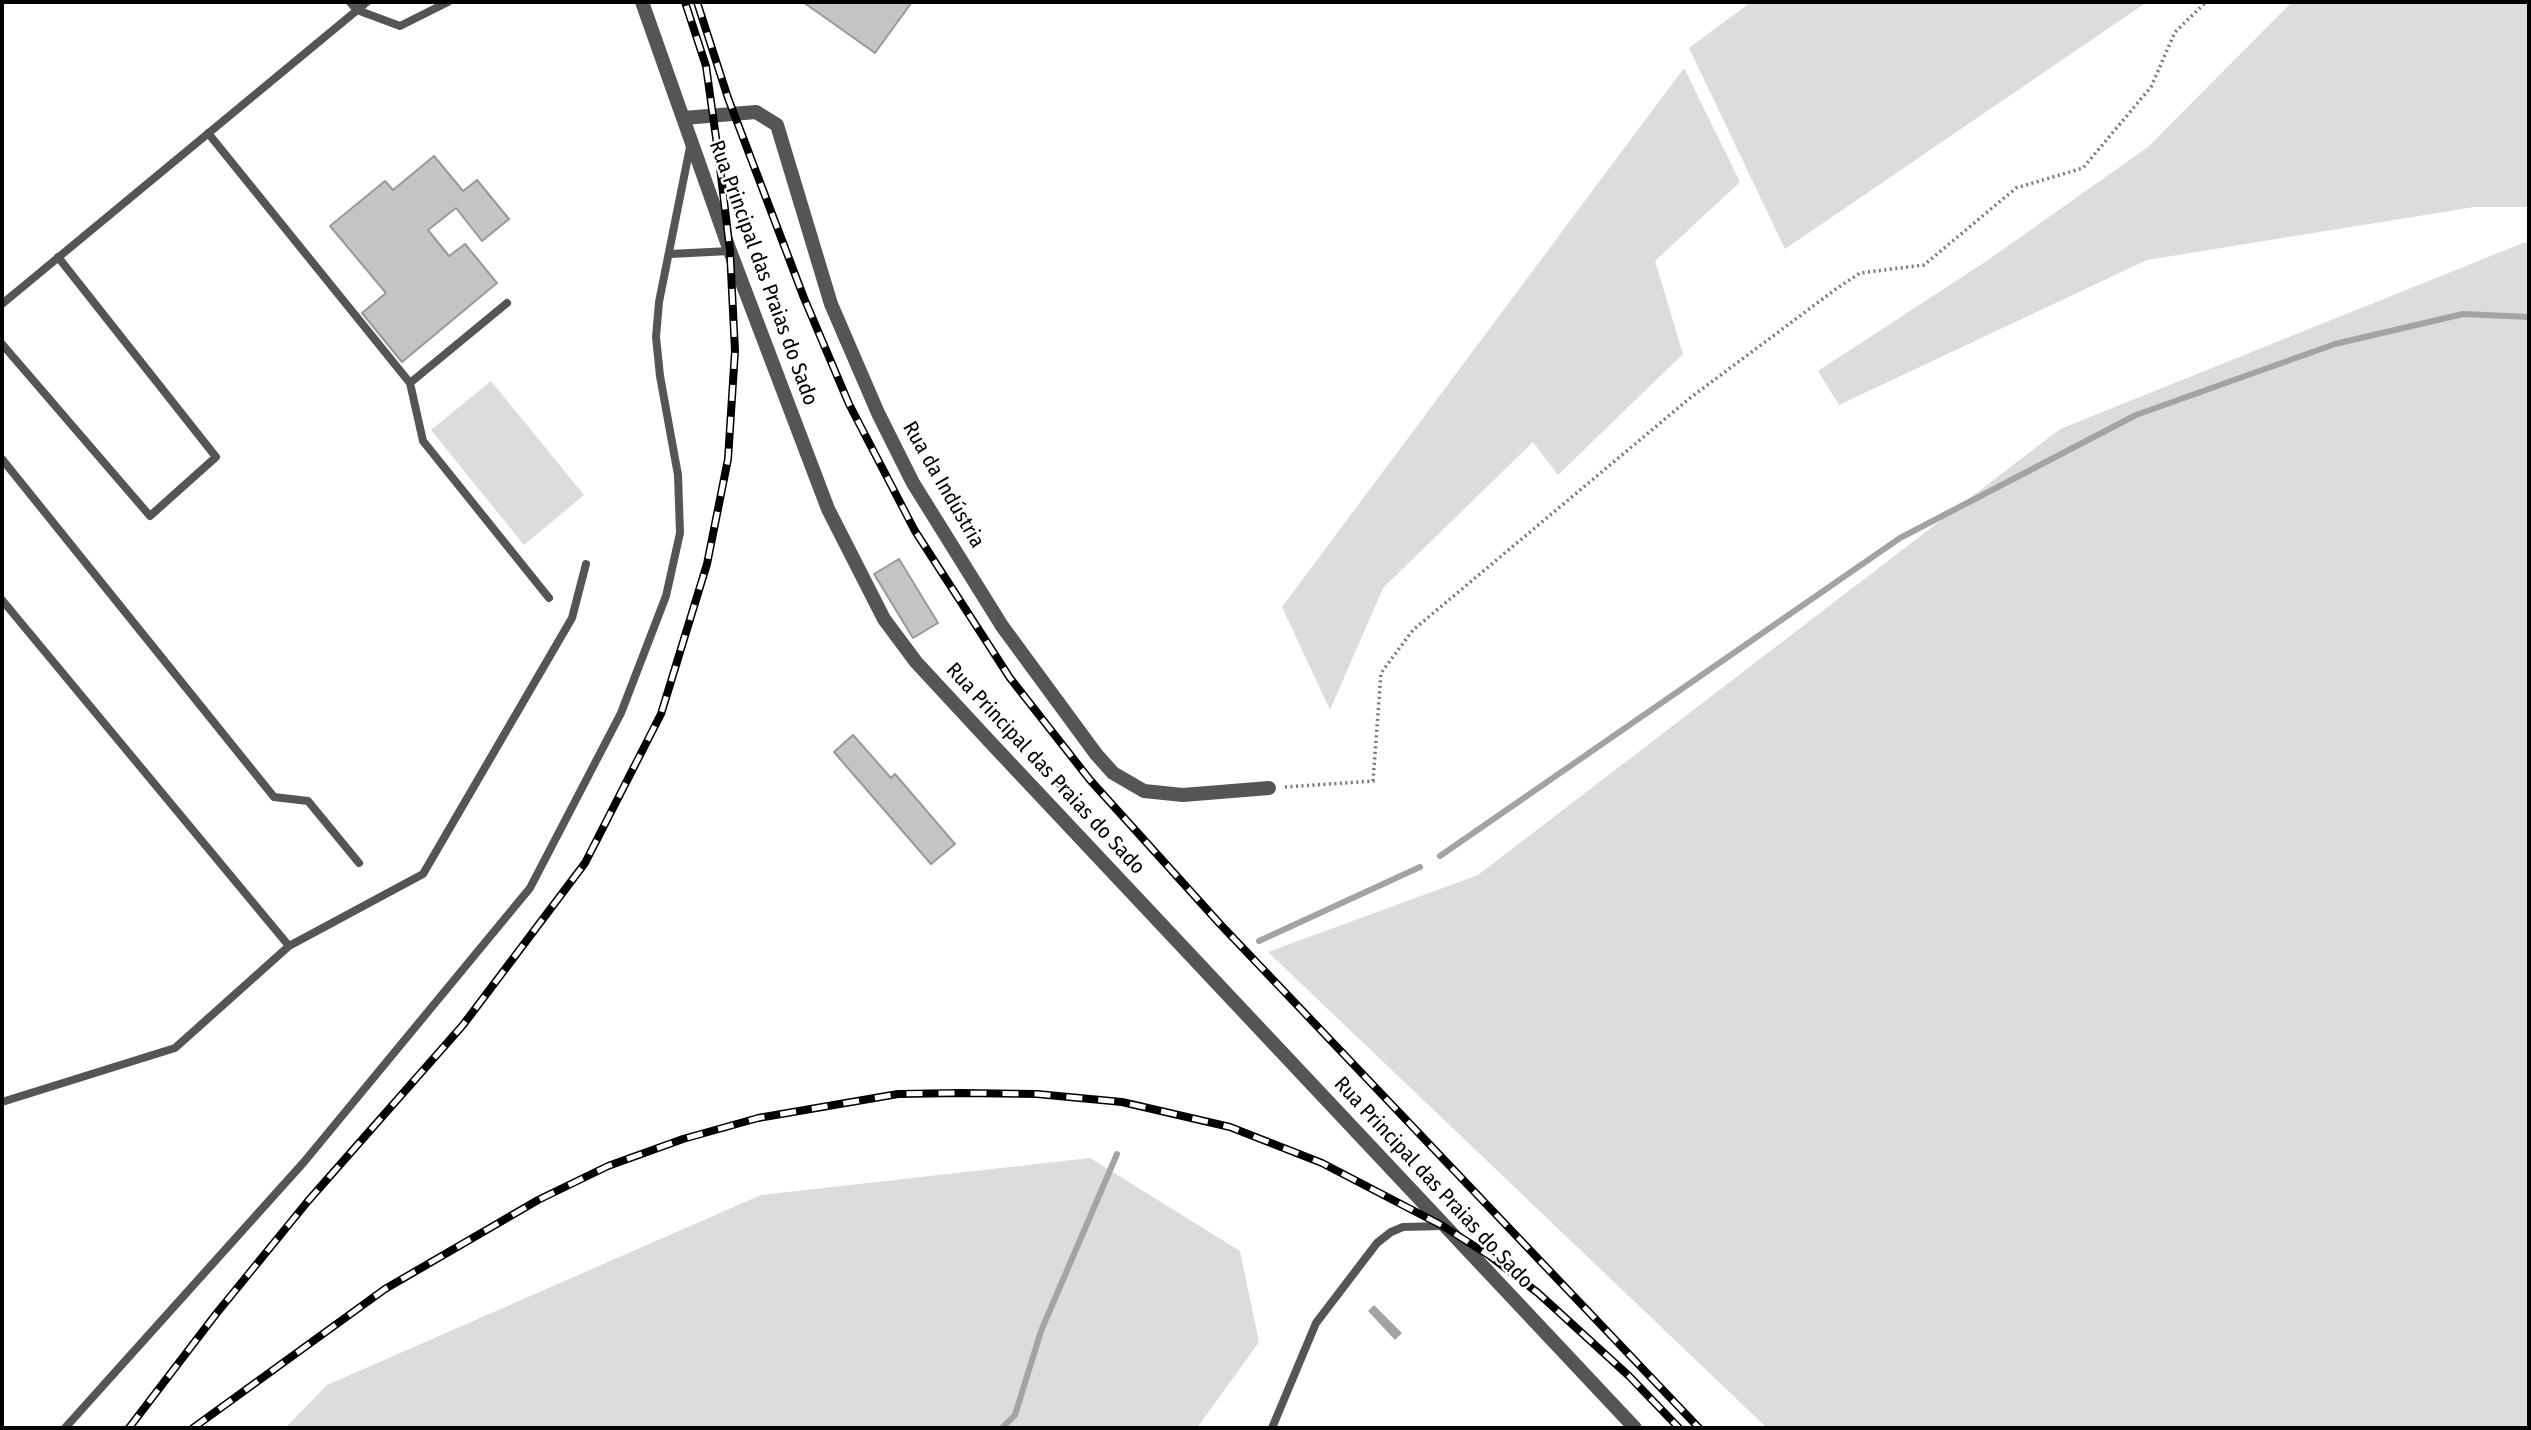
<!DOCTYPE html>
<html>
<head>
<meta charset="utf-8">
<style>
	body { margin:0 }
	#map { position:relative; width:2531px; height:1430px; overflow:hidden; background:#fff; font-family:"Fira Sans Condensed",sans-serif }
	canvas { display:block }
	.frame { position:absolute; inset:0; border:4px solid #000; pointer-events:none }
</style>
</head>
<body>
<div id="map">
<canvas width="2531" height="1430"></canvas>
<div class="frame"></div>
</div>
<script>
const g = document.querySelector('canvas').getContext('2d');
g.lineJoin = 'round';
function fillPath(path, color) { g.fillStyle = color; g.fill(path, 'evenodd'); }
const poly = rows => new Path2D(rows.map(r => 'M' + r).join(''));
function stroke(path, color, width, dash) { g.strokeStyle = color; g.lineWidth = width; g.lineCap = dash ? 'butt' : 'round'; g.setLineDash(dash || []); g.stroke(path); }
function drawText(font, color, halo, rows, align = 'center') {
  g.font = font + ' "Fira Sans Condensed",sans-serif'; g.lineWidth = 5; g.setLineDash([]); g.textBaseline = 'middle'; g.strokeStyle = halo; g.fillStyle = color; for (const [text, x, y, turn = 0] of rows) {
    g.save(); g.translate(x, y); g.rotate((+turn || 0) * Math.PI / 180); g.textAlign = isNaN(turn) ? turn : align; if (halo) g.strokeText(text, 0, 0); g.fillText(text, 0, 0); g.restore();
  }
}
const green = poly([
	[1751,2,2147,2,1785,249,1689,48],
	[2292,2,2529,2,2529,207,2474,207,2147,260,1839,405,1818,371,1988,260,2148,147],
	[1684,68,1740,182,1655,261,1683,354,1558,475,1533,442,1383,588,1330,710,1282,607],
	[2523,243,2529,243,2529,1428,1767,1428,1268,952,1478,875,2060,429],
	[491,381,584,495,524,545,431,430],
	[1090,1158,1240,1251,1259,1342,1197,1428,285,1428,327,1385,761,1195]
]);
const water = poly([
	[1374,1305,1402,1333,1395,1340,1368,1311]
]);
const stream = poly([
	[1440,856,1900,538,2136,415,2335,344,2463,314,2529,317],
	[1259,941,1420,867],
	[1002,1428,1015,1415,1041,1331,1117,1154]
]);
const building = poly([
	[803,2,912,2,875,53,803,2],
	[434,156,463,191,477,180,509,219,482,241,456,208,428,230,449,256,465,244,497,283,402,362,362,313,386,293,330,226,385,181,393,190,434,156],
	[899,559,938,623,913,638,874,574,899,559],
	[853,735,891,778,895,774,955,844,931,864,834,752,853,735]
]);
const path = poly([
	[1057,787,1068,776],
	[1285,787,1373,781,1381,673,1413,630,1690,398,1836,289,1860,273,1924,265,2016,188,2083,168,2151,87,2175,32,2206,2]
]);
const service = poly([
	[350,2,357,10,400,26,448,2],
	[208,133,410,383],
	[670,254,730,251],
	[507,303,410,383,423,441,549,598],
	[2,304,367,2],
	[2,344,150,516,216,457,58,257],
	[2,459,274,797,308,801,359,863],
	[2,600,289,946,175,1048,2,1102],
	[289,946,423,874,572,618,586,564],
	[65,1428,304,1162,530,888,621,713,666,596,680,533,678,475,660,376,656,337,659,302,690,147],
	[1272,1428,1316,1323,1377,1243,1391,1232,1403,1227,1443,1226]
]);
const minor = poly([
	[684,118,756,112,777,125,831,304,878,413,913,483,1002,626,1096,754,1113,773,1144,791,1183,795,1269,788]
]);
const tertiary = poly([
	[642,2,730,251,828,509,884,619,916,662,992,744,1635,1428]
]);
const rail = poly([
	[697,2,728,98,804,298,849,404,915,531,1010,678,1090,780,1220,924,1699,1428],
	[129,1428,216,1314,308,1201,463,1025,585,863,661,714,707,564,728,459,735,351,730,251,719,159,706,66,685,2],
	[193,1428,385,1289,538,1200,608,1166,683,1139,758,1118,898,1094,960,1093,1037,1094,1122,1102,1230,1127,1322,1163,1443,1226,1490,1256,1538,1293,1629,1376,1679,1428]
]);
const streetNames = [
	["Rua Principal das Praias do Sado",763,273,70],
	["Rua da Indústria",943,485,60],
	["Rua Principal das Praias do Sado",1045,769,47],
	["Rua Principal das Praias do Sado",1433,1183,47]
];
fillPath(green, '#dcdcdc');
fillPath(water, '#a3a3a3');
stroke(stream, '#a3a3a3', 6);
fillPath(building, '#c4c4c4');
stroke(building, '#999', 2);
stroke(path, '#777', 3.5, [2, 3.5]);
stroke(service, '#555', 8);
stroke(minor, '#555', 14);
stroke(tertiary, '#555', 14);
stroke(rail, '#000', 8);
stroke(rail, '#fff', 5, [16]);
drawText('21px', '#000', '#fff', streetNames);
</script>
</body>
</html>
